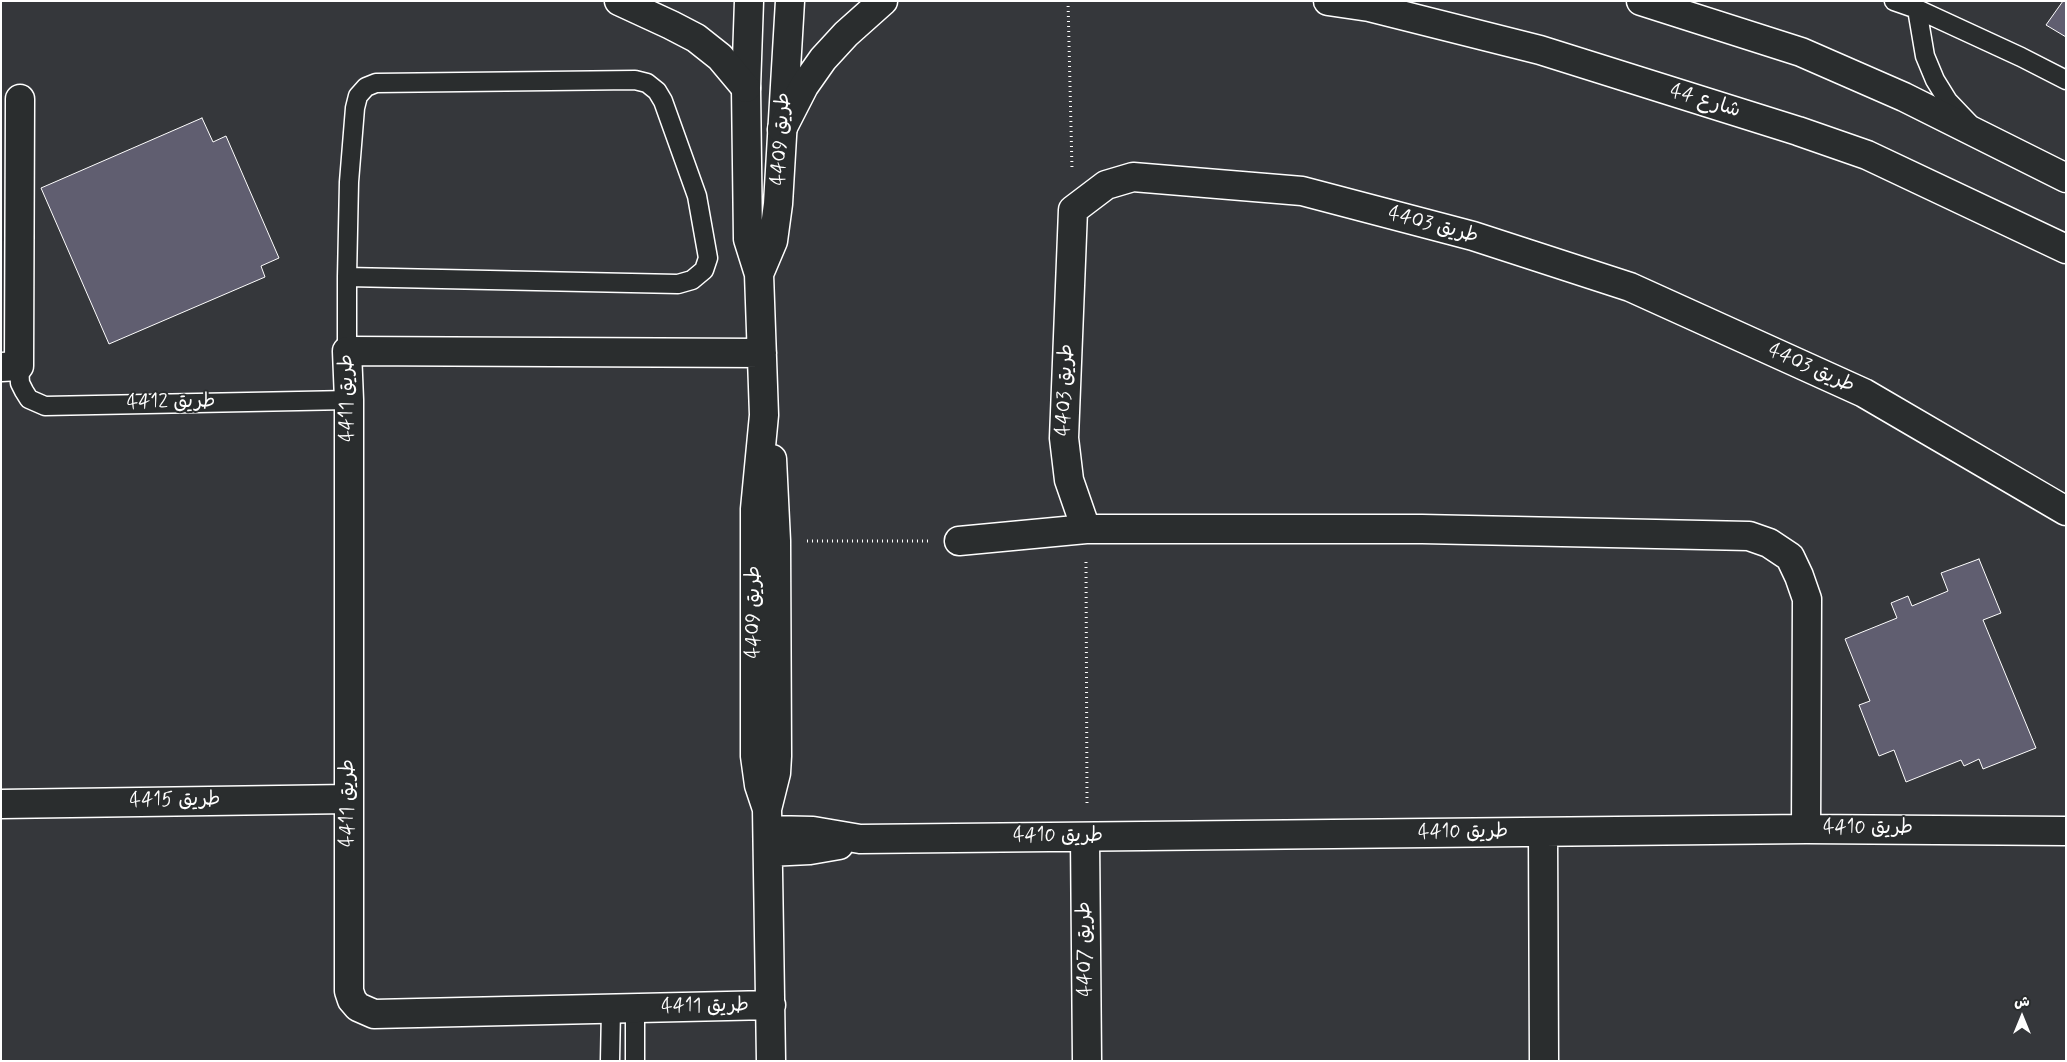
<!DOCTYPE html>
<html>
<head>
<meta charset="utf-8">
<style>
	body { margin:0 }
	#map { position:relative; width:2067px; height:1062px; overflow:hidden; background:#35373b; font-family:Mynerve,"Playpen Sans Arabic",sans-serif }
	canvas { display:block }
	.frame { position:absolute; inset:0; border:2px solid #fff; pointer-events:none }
	.north { position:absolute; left:1997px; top:992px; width:50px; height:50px; -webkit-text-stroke:4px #2a2d2e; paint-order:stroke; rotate:0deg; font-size:14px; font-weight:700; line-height:20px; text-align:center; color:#fff }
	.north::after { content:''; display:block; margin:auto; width:18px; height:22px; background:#fff; clip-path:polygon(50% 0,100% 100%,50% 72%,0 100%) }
</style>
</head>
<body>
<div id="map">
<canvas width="2067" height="1062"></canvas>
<div class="frame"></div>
<div class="north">ش</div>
</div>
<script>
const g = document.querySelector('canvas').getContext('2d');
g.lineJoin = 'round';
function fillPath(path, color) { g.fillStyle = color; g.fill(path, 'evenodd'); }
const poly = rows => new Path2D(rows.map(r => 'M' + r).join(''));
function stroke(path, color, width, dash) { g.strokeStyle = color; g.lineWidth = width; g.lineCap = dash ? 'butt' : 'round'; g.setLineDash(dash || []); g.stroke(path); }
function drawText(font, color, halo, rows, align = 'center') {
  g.font = font + ' Mynerve,"Playpen Sans Arabic",sans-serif'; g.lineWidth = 4; g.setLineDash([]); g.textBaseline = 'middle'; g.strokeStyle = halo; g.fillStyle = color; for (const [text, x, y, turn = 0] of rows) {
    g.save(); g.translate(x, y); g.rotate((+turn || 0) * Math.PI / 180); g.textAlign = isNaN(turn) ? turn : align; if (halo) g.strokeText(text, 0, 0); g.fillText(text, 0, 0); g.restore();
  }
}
const building = poly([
	[2063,1,2066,1,2066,37,2046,25,2063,1],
	[202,118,213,142,226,136,279,258,261,266,265,277,109,344,41,188,202,118],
	[1979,559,2001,613,1983,620,2036,748,1983,769,1979,759,1964,766,1961,760,1906,782,1894,750,1879,756,1859,705,1870,701,1845,639,1897,618,1891,603,1908,596,1912,606,1948,591,1941,573,1979,559]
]);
const path = poly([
	[1068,1,1072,169],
	[807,541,928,541],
	[1086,562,1087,804]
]);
const lane = poly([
	[1894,1,1917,9,2021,57,2066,80],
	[1917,9,1925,56,1935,80,1948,101,1969,123],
	[347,277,678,284,692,280,704,270,708,258,697,196,663,101,657,91,647,83,635,80,376,83,366,87,358,96,355,108,349,182,347,277,347,351],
	[19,366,20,383,24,391,29,399,45,406,349,400],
	[610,1061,611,1009],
	[635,1061,635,1008]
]);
const street = poly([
	[749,1,746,88,748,239,759,274,764,415,755,509,755,756,759,785,767,809],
	[759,274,773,241,778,204,790,1],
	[762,353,347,351,349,400,349,991,352,1000,358,1007,374,1014,771,1005],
	[1,367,19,366,20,99],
	[1086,529,1069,480,1064,438,1073,210,1106,185,1133,177,1302,191,1473,236,1630,287,1864,393,2066,511],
	[959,541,1086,529,1422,529,1749,536,1769,543,1790,557,1799,576,1807,599,1806,829],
	[1,804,349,799],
	[768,830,813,831,860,839,1806,829,2066,831],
	[1543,832,1544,1061],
	[1085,837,1087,1061],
	[768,852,810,850,839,845],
	[771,1061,767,809,776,773,777,756,776,541,772,459]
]);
const secondary = poly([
	[619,1,671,25,696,38,720,57,746,88],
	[1328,1,1369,7,1540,50,1798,131,1867,155,2066,249],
	[1641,1,1801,52,1904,97,2066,178],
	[782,129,804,86,823,59,846,34,883,1]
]);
const streetNames = [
	["شارع 44",1705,102,17],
	["طريق 4409",782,139,-87],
	["طريق 4403",1433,226,15],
	["طريق 4403",1811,369,24],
	["طريق 4403",1066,390,-88],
	["طريق 4411",348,398,-91],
	["طريق 4412",171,403,-1],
	["طريق 4409",755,612,-90],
	["طريق 4415",175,801,-1],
	["طريق 4411",349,803,-90],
	["طريق 4410",1868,829],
	["طريق 4410",1463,833,-1],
	["طريق 4410",1058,837],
	["طريق 4407",1086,949,-91],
	["طريق 4411",705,1007,-1]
];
fillPath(building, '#605e70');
stroke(building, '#fff', 1);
stroke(lane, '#fff', 21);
stroke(street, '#fff', 31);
stroke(secondary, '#fff', 31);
stroke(path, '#fff', 3, [1, 4]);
stroke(lane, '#2a2d2e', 18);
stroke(street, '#2a2d2e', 28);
stroke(secondary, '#2a2d2e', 28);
drawText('20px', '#fff', '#2a2d2e', streetNames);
</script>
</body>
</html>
